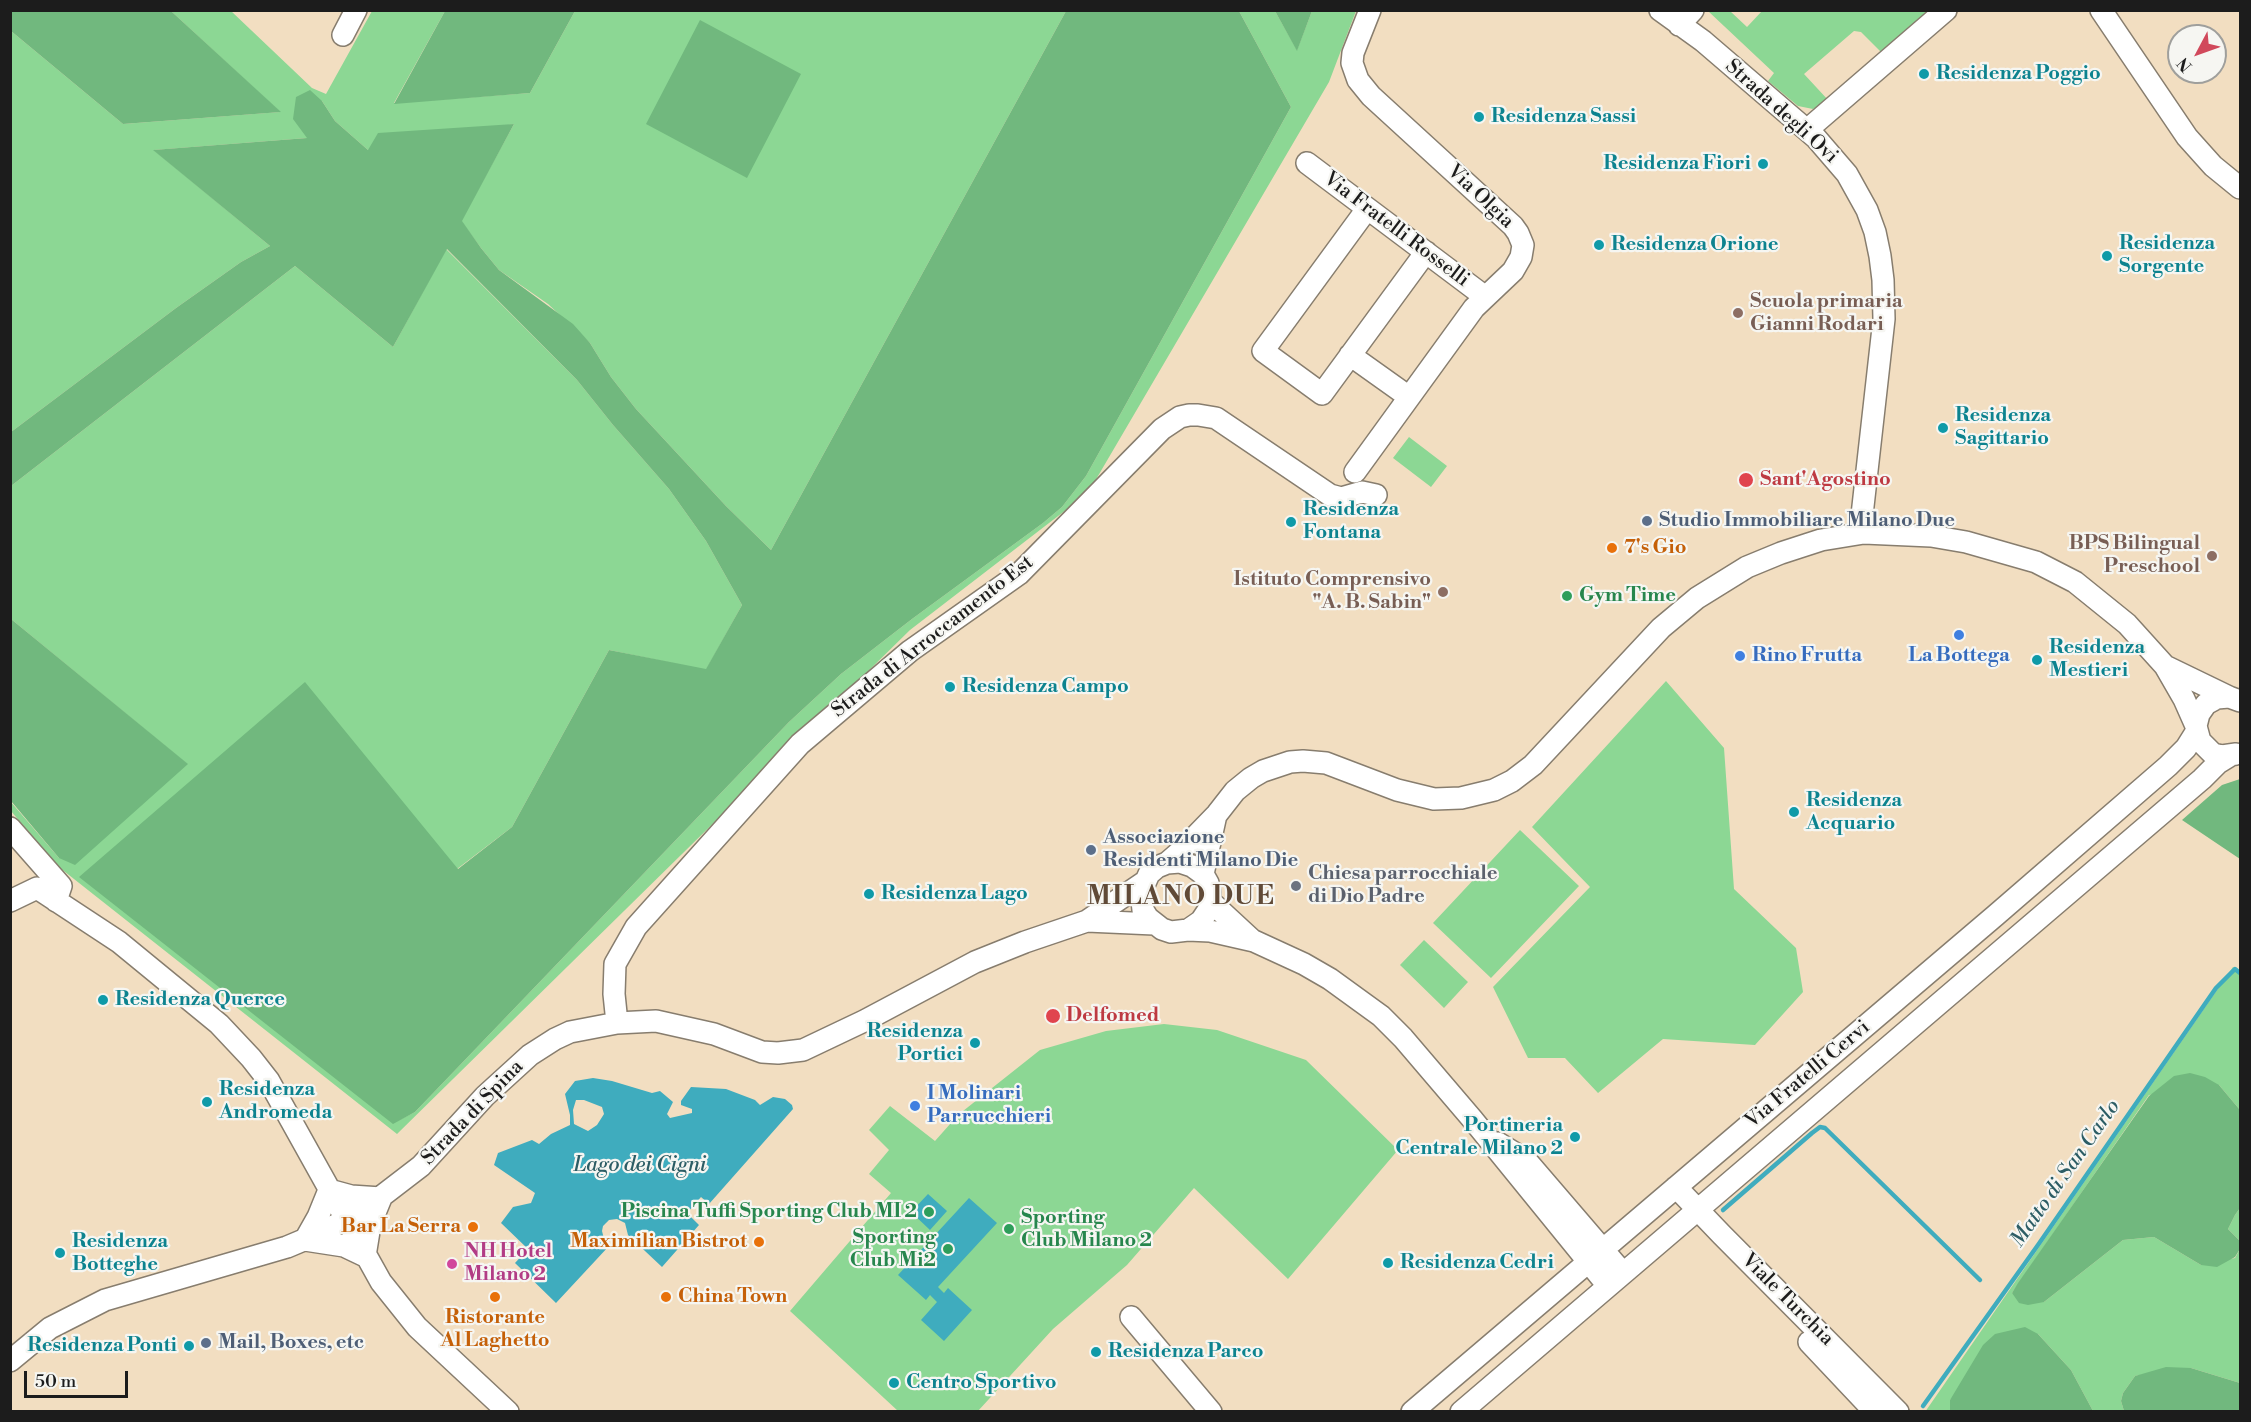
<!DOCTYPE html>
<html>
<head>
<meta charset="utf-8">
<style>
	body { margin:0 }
	#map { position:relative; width:2251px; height:1422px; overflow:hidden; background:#f2dec1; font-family:"Libre Bodoni",serif }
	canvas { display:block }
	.frame { position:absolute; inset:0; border:12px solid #1c1c1c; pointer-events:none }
	.north { position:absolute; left:2167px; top:24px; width:60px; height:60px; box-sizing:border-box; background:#f6f6f2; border:2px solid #9f9f9c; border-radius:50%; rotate:229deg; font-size:16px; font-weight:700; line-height:24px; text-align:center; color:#1c1c1c }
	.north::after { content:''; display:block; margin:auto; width:21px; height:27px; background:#d1495b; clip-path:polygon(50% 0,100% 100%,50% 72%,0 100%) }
	.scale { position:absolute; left:24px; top:1371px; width:104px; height:27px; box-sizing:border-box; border:3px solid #1c1c1c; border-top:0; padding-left:8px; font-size:18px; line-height:21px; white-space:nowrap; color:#1c1c1c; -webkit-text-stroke:4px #f6f6f2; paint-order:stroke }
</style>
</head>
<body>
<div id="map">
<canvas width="2251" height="1422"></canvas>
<div class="frame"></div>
<div class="north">N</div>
<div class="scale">50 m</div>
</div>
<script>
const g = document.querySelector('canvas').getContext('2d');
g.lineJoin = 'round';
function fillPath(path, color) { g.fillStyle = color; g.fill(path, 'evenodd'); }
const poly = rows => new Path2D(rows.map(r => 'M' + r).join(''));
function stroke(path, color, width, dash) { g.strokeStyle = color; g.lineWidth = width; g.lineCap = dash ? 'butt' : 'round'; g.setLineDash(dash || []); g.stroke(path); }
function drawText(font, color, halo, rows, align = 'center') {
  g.font = font + ' "Libre Bodoni",serif'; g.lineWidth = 4.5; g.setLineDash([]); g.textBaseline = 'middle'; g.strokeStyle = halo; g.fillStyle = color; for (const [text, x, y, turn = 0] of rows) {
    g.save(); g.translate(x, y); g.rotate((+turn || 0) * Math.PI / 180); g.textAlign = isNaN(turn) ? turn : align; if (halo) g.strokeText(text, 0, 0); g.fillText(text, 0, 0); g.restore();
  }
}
const green = poly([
	[171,11,231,11,312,88,326,94,372,11,445,11,394,103,530,93,575,11,1066,11,771,550,726,506,636,409,611,377,590,343,548,304,499,270,481,248,461,221,514,124,368,150,335,121,322,101,307,138,154,150,270,246,241,262,176,308,11,432,11,31,123,124,280,112],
	[1239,11,1275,11,1297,50,1312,11,1356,11,1329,82,1088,493,910,630,397,1134,55,864,11,811,10,801,59,858,187,764,11,619,11,486,295,266,393,347,446,249,577,380,613,425,669,489,706,541,742,605,706,670,609,650,512,827,457,869,393,1123,415,1112,789,722,841,674,912,619,1043,523,1062,507,1086,476,1291,107],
	[1708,11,1730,11,1747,27,1762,11,1929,11,1882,53,1861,32,1854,31,1804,74,1829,101,1813,109,1798,106,1768,81,1774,73],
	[1409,437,1447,466,1431,487,1393,458],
	[1666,681,1724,748,1734,889,1796,948,1803,992,1755,1045,1663,1039,1598,1093,1565,1058,1528,1058,1493,987,1590,887,1532,827],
	[1520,830,1579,886,1491,978,1433,923],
	[1424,940,1468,982,1444,1008,1400,965],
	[2233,967,2240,972,2240,1110,2219,1085,2149,1095,2012,1293,2044,1302,2123,1240,2154,1237,2201,1265,2235,1258,2240,1249,2240,1383,2191,1368,2151,1373,2135,1376,2123,1393,2121,1401,2124,1411,2093,1411,2071,1370,2038,1334,1950,1400,1950,1411,1925,1412],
	[1164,1024,1217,1030,1306,1060,1398,1150,1288,1279,1194,1188,1127,1265,1053,1329,978,1411,898,1411,790,1311,891,1193,869,1174,889,1150,869,1130,890,1106,935,1141,958,1115,1040,1050,1106,1031],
	[2240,1208,2240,1241,2228,1229,2235,1215]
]);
const forest = poly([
	[10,11,171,11,281,112,123,124,11,31],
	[445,11,445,10,575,11,530,93,394,104],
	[1066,11,1239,11,1291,107,1086,476,1062,507,1043,523,912,619,841,674,789,722,415,1112,393,1124,79,877,305,682,458,869,512,827,609,650,706,669,742,605,706,541,669,489,613,425,577,380,447,249,393,347,295,266,11,486,11,432,176,308,241,262,270,246,153,150,307,138,293,119,296,97,310,90,322,101,335,121,368,150,378,133,514,124,462,221,481,248,499,270,573,324,590,343,611,377,636,409,726,506,771,550],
	[1275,11,1312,11,1297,51],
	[700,20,801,74,747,178,646,124],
	[11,619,188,764,75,865,59,858,11,801],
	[2240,779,2240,778,2240,859,2182,820,2222,785],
	[2190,1073,2205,1077,2219,1085,2240,1110,2240,1208,2235,1215,2228,1229,2240,1241,2240,1249,2235,1257,2217,1267,2201,1265,2154,1237,2123,1240,2044,1302,2028,1305,2019,1303,2012,1293,2018,1283,2149,1096,2174,1076],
	[2025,1327,2038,1334,2071,1370,2093,1411,1950,1411,1950,1400,1983,1345,1995,1334],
	[2166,1367,2191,1368,2240,1383,2240,1411,2124,1411,2121,1401,2123,1393,2135,1376]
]);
const water = poly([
	[593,1078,612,1081,652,1093,660,1091,673,1102,667,1114,670,1118,692,1113,692,1109,681,1105,681,1101,691,1087,726,1089,755,1100,760,1105,773,1097,785,1099,792,1105,793,1109,709,1204,701,1197,687,1213,699,1225,662,1267,628,1235,625,1223,617,1219,609,1220,603,1226,602,1231,604,1239,609,1246,556,1303,515,1263,528,1249,501,1223,513,1207,531,1203,535,1193,494,1165,498,1153,532,1140,539,1144,551,1134,570,1125,570,1115,565,1094,575,1081],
	[576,1100,584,1100,602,1107,604,1114,597,1125,588,1131,574,1124,573,1110],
	[928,1194,947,1211,930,1230,911,1212],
	[969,1198,997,1223,938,1287,944,1293,948,1288,972,1310,944,1341,921,1320,937,1302,930,1295,926,1300,898,1275]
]);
const stream = poly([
	[1723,1210,1812,1133,1820,1127,1825,1128,1980,1280],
	[1923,1406,2038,1245,2216,988,2235,969,2240,973]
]);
const minor = poly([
	[1660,10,1703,41,1816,138,1847,174,1867,210,1875,232,1880,256,1883,280,1884,319,1860,533],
	[2101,10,2187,137,2213,166,2240,188],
	[1679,25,1693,10],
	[343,35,356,10],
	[1807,130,1946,10],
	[1307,163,1484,296],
	[1367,209,1263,351,1322,394,1426,252],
	[1350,355,1409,397],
	[1355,472,1474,308,1513,271,1521,257,1523,245,1518,233,1513,226,1371,96,1358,80,1352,63,1353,53,1370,10],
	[2165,666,2229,697],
	[2236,754,2222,756,2213,754,2200,741,2196,726,2199,714,2206,704,2217,698,2229,697,2240,701],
	[10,828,61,886,56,901],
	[1167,863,1180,862,1192,866,1203,874,1208,883,1210,892,1209,909,1201,921,1188,930,1171,932,1162,929,1148,918,1143,910,1141,892,1149,874,1157,867,1167,863,1182,850,1217,814,1235,791,1251,778,1263,771,1290,762,1303,761,1326,763,1397,790,1434,799,1461,798,1494,790,1512,781,1533,765,1661,628,1697,598,1747,567,1781,553,1821,540,1864,533,1931,536,1966,542,2036,562,2075,582,2127,624,2165,666,2184,699,2196,726],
	[1203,874,1216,815],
	[10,901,37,888,119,942,219,1024,251,1058,269,1081,381,1282,417,1327,508,1412],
	[1211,902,1251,939],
	[1087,921,1154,924],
	[1188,930,1210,931,1254,941,1304,964,1330,979,1381,1016,1403,1038,1473,1120,1608,1286],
	[617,1023,614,994,615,964,636,927,800,744,910,651,1019,574,1162,429,1180,417,1189,415,1198,415,1216,418,1330,495,1341,498,1362,492,1376,495],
	[1498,1143,1526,1160,1623,1273],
	[1676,1187,1722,1235,1898,1412],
	[305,1240,344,1246,365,1256,370,1225,381,1198,351,1196,329,1190],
	[305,1240,318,1217,329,1190],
	[1131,1317,1211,1412],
	[1809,1342,1875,1412],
	[10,1361,50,1328,105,1300,287,1247,325,1231,365,1209,421,1166,485,1096,530,1055,555,1039,570,1032,617,1023,656,1021,714,1034,762,1052,778,1053,803,1050,864,1021,975,962,1025,942,1087,921,1143,883],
	[1412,1412,1996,915,2168,766,2186,748,2196,732],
	[1461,1412,2202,779,2218,763,2231,755]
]);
const markers = [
	[1924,74,6,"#0f9aa8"],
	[1479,117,6,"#0f9aa8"],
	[1763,164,6,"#0f9aa8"],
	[1599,245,6,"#0f9aa8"],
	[2107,256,6,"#0f9aa8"],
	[1738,313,6,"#8d6e63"],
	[1943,428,6,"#0f9aa8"],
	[1746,480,8,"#e0444e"],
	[1647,521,6,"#5c6f8a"],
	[1291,522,6,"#0f9aa8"],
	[1612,548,6,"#e8710a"],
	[2212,556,6,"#8d6e63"],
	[1443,592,6,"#8d6e63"],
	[1567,596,6,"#2e9e5b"],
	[1959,635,6,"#3f7fe0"],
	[1740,656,6,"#3f7fe0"],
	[2037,660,6,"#0f9aa8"],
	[950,687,6,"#0f9aa8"],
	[1794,812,6,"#0f9aa8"],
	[1091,850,6,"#5c6f8a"],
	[1296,886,6,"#6b7280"],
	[869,894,6,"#0f9aa8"],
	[103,1000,6,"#0f9aa8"],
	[1053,1016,8,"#e0444e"],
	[975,1043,6,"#0f9aa8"],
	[207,1102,6,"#0f9aa8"],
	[915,1106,6,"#3f7fe0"],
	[1575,1137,6,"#0f9aa8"],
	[929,1212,6,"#2e9e5b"],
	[473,1227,6,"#e8710a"],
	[1009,1229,6,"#2e9e5b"],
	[759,1242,6,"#e8710a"],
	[948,1249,6,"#2e9e5b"],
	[60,1253,6,"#0f9aa8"],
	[1388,1263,6,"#0f9aa8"],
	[452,1264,6,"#d1479c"],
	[495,1297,6,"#e8710a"],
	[666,1297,6,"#e8710a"],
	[206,1343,6,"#5c6f8a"],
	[189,1346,6,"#0f9aa8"],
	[1096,1352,6,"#0f9aa8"],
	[894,1383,6,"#0f9aa8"]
];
const cultureNames = [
	["Residenza Poggio",1936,74],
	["Residenza Sassi",1491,117],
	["Residenza Fiori",1751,164,"right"],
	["Residenza",2119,244],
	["Sorgente",2119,267],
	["Residenza Orione",1611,245],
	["Residenza",1955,416],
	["Sagittario",1955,439],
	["Residenza",1303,510],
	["Fontana",1303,533],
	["Residenza",2049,648],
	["Mestieri",2049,671],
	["Residenza Campo",962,687],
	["Residenza",1806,801],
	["Acquario",1806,824],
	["Residenza Lago",881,894],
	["Residenza Querce",115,1000],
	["Residenza",963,1032,"right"],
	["Portici",963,1055,"right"],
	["Residenza",219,1090],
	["Andromeda",219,1113],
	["Portineria",1563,1126,"right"],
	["Centrale Milano 2",1563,1149,"right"],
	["Residenza",72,1242],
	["Botteghe",72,1265],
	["Residenza Cedri",1400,1263],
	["Residenza Ponti",177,1346,"right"],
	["Residenza Parco",1108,1352],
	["Centro Sportivo",906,1383]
];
const streetNames = [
	["Strada degli Ovi",1781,112,42],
	["Via Olgia",1480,197,43],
	["Via Fratelli Rosselli",1396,230,37],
	["Strada di Arroccamento Est",933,637,-38],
	["Via Fratelli Cervi",1808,1075,-40],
	["Strada di Spina",473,1113,-46],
	["Viale Turchia",1787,1300,45]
];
const educationNames = [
	["Scuola primaria",1750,302,"left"],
	["Gianni Rodari",1750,325,"left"],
	["BPS Bilingual",2200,544],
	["Preschool",2200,567],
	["Istituto Comprensivo",1431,580],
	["\"A. B. Sabin\"",1431,603]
];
const healthNames = [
	["Sant'Agostino",1760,480],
	["Delfomed",1066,1016]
];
const serviceNames = [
	["Studio Immobiliare Milano Due",1659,521],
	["Associazione",1103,838],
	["Residenti Milano Die",1103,861],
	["Mail, Boxes, etc",218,1343]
];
const foodNames = [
	["7's Gio",1624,548],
	["Bar La Serra",461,1227,"right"],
	["Maximilian Bistrot",747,1242,"right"],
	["China Town",678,1297],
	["Ristorante",495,1318,"center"],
	["Al Laghetto",495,1341,"center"]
];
const leisureNames = [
	["Gym Time",1579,596],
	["Piscina Tuffi Sporting Club MI 2",917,1212,"right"],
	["Sporting",1021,1218],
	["Club Milano 2",1021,1241],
	["Sporting",936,1238,"right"],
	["Club Mi2",936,1261,"right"]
];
const shopNames = [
	["Rino Frutta",1752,656],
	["La Bottega",1959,656,"center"],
	["I Molinari",927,1094],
	["Parrucchieri",927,1117]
];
const worshipNames = [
	["Chiesa parrocchiale",1308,874],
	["di Dio Padre",1308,897]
];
const hotelNames = [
	["NH Hotel",464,1252],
	["Milano 2",464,1275]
];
const waterNames = [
	["Lago dei Cigni",640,1166],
	["Matto di San Carlo",2066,1174,-55]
];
const districtNames = [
	["MILANO DUE",1181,898]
];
fillPath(green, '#8cd794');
fillPath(forest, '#71b87e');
fillPath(water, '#3facbe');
stroke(stream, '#3facbe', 4.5);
stroke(minor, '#877d6e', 24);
stroke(minor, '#fff', 21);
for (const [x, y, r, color] of markers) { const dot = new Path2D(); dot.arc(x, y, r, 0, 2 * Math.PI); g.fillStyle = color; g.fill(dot); stroke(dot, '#f6f6f2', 2); }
drawText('bold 20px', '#0d838f', '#f6f6f2', cultureNames, 'left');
drawText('20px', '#1c1c1c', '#f6f6f2', streetNames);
drawText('bold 20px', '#785e54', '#f6f6f2', educationNames, 'right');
drawText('bold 20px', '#be3a42', '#f6f6f2', healthNames, 'left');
drawText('bold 20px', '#4e5e75', '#f6f6f2', serviceNames, 'left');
drawText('bold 20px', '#c56008', '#f6f6f2', foodNames, 'left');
drawText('bold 20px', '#27864d', '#f6f6f2', leisureNames, 'left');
drawText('bold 20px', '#366cbe', '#f6f6f2', shopNames, 'left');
drawText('bold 20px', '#5b616d', '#f6f6f2', worshipNames, 'left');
drawText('bold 20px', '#b23c85', '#f6f6f2', hotelNames, 'left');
drawText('italic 21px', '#2c5d65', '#f6f6f2', waterNames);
g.letterSpacing = '1.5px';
drawText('bold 26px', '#604a37', '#f6f6f2', districtNames);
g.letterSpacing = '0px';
</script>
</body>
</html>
